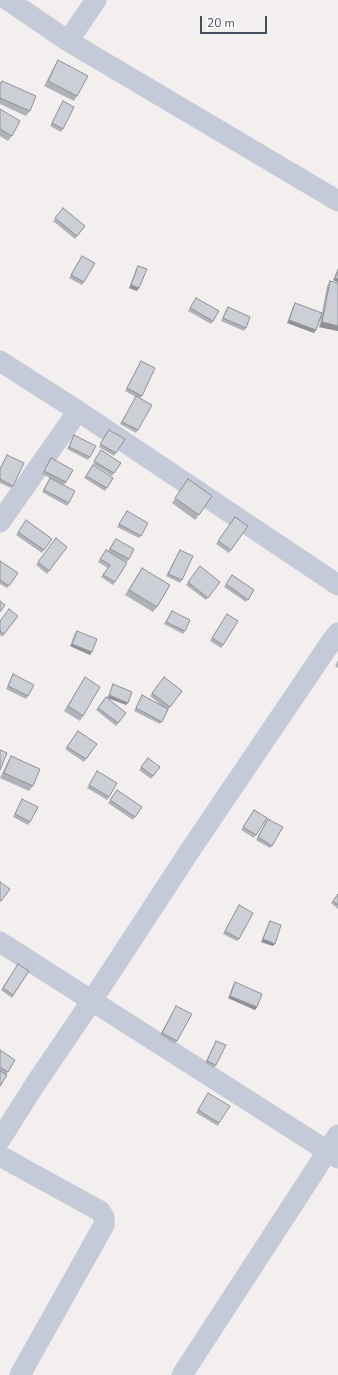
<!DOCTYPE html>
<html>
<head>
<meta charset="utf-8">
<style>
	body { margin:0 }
	#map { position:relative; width:338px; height:1375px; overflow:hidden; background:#f2efee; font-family:"Nunito Sans",sans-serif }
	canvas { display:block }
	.scale { position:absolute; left:200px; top:16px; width:67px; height:18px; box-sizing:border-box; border:2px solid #454d5e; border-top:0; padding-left:5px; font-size:12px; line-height:14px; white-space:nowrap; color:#454d5e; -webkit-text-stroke:3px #fff; paint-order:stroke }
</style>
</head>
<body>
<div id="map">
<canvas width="338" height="1375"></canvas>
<div class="scale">20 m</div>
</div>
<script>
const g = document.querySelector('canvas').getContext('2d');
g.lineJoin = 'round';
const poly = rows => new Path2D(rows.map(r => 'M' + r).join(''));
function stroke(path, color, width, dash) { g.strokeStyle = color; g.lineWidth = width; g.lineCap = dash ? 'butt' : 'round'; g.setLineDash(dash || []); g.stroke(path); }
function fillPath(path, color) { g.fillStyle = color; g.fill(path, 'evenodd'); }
const minor = poly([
	[8,0,68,41,338,201],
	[68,41,96,0],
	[0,361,78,411,338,585],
	[0,522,78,411],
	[0,942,338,1158],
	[0,1140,36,1083,91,1002,191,849,331,642,338,633],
	[0,1156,100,1211,104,1217,104,1225,20,1375],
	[182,1375,338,1135]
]);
const wall = poly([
	[58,60,77,96,74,101,44,86,55,65],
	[2,81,30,111,26,116,0,104,0,83],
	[63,101,63,129,61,132,50,126],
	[0,109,12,136,8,141,0,136],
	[63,208,85,226,75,239,53,221],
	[82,256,84,282,82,285,69,278],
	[138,266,137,291,129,288,136,269],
	[338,268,338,282,333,280],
	[330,281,338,331,319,327,321,318,314,333,287,323,293,306,295,303,322,313,327,286],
	[196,298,213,321,211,324,188,311],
	[228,307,246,328,244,331,221,321,226,310],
	[141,361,142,396,140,398,138,430,136,433,120,424,136,397,125,391],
	[107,432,125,439,114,456,99,447],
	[74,435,90,457,88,460,67,449],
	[101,450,121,463,112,476,93,464],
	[7,455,13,486,11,488,0,483,0,468],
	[51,458,66,482,64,485,42,474],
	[93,465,107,488,105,491,84,478],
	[50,478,69,503,67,506,42,492],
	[188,479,212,496,195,520,172,503],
	[127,511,141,536,139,538,117,527],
	[235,517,248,526,229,553,216,544],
	[26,520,52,539,42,553,16,535],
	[56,538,67,547,47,574,36,565],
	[114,541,129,559,127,562,114,555,127,563,113,585,101,577,108,568,98,562,106,550,108,551],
	[180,550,182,580,180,583,166,576],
	[0,561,18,573,7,588,0,584],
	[200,566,220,582,206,600,186,585],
	[142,568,157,607,153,612,125,595],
	[232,575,254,590,246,602,224,587],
	[172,611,185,631,183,634,164,624],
	[227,614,238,621,221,648,210,641],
	[18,616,2,637,0,635,0,621],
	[77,631,92,652,90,655,70,646,75,633],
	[338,660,338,668,335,666],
	[13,674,28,696,26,699,6,689],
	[85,677,83,716,80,721,64,711],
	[164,677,182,691,168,710,160,724,134,711,142,695,161,705,150,696],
	[106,697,126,713,116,726,96,710],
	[78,731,97,744,84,762,65,749],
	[11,756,33,786,29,791,0,778,8,761],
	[148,758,160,767,151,779,139,770],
	[97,771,109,797,107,800,87,788],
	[117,790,142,807,133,820,108,803],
	[22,799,30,822,28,825,13,817],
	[254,810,267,818,254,838,241,830],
	[266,821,272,846,270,848,256,840],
	[338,894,338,909,331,903],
	[239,905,239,939,237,941,223,934],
	[270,921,273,946,261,942,268,924],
	[18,964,29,971,12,998,1,990],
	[235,982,257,1007,255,1010,228,998,233,985],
	[176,1006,177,1041,175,1044,160,1035],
	[216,1041,216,1065,214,1068,205,1063],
	[0,1050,15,1060,6,1075,7,1075,0,1087],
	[206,1096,219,1123,218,1126,196,1113]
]);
const shadedWall = poly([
	[335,278,338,279,338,282,333,280],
	[131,285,139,288,137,291,129,288],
	[289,320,316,330,314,333,287,323],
	[322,322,338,326,338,331,319,327],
	[72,644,92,652,90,655,70,646],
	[109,695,128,703,126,705,107,698],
	[263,939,275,944,273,946,261,942],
	[230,996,257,1007,255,1010,228,998]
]);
const building = poly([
	[58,60,88,76,77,96,48,81,58,60],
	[2,81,36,96,30,111,0,98,0,85,2,81],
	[63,101,74,107,63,129,52,123,63,101],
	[0,109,20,121,12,136,0,129,0,109],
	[63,208,85,226,77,236,55,218,63,208],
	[82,256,95,263,84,282,71,275,82,256],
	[138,266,147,269,139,288,131,285,138,266],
	[338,270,338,279,335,278,338,270],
	[330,281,338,283,338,326,322,322,330,281],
	[196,298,219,311,213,321,190,308,196,298],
	[295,303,322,313,316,330,289,320,295,303],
	[228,307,250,317,246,328,223,318,228,307],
	[141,361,155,368,142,396,127,388,141,361],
	[136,396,152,405,138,430,122,422,136,396],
	[109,430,125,439,116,453,100,444,109,430],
	[74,435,96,446,90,457,69,447,74,435],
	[101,450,121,463,114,473,94,461,101,450],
	[7,455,24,463,13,486,0,479,0,469,7,455],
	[51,458,73,470,66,482,44,471,51,458],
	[93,465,113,478,107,488,86,476,93,465],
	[50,478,75,491,69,503,44,490,50,478],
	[188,479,212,496,199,515,175,498,188,479],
	[127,511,148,523,141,536,119,524,127,511],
	[235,517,248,526,231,550,218,541,235,517],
	[26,520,52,539,44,550,18,532,26,520],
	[56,538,67,547,49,571,38,562,56,538],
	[116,539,134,549,129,559,110,549,116,539],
	[106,550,127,563,115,582,103,575,110,565,100,559,106,550],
	[180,550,193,556,182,580,168,574,180,550],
	[0,561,18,573,9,586,0,580,0,561],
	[200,566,220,582,208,598,188,582,200,566],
	[142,568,170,585,157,607,129,590,142,568],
	[232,575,254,590,248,600,226,584,232,575],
	[0,601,5,605,0,612,0,601],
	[9,609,18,616,4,634,0,631,0,621,9,609],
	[172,611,190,620,185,631,166,622,172,611],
	[227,614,238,621,223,645,212,638,227,614],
	[77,631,97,639,92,652,72,644,77,631],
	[13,674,34,685,28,696,8,686,13,674],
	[85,677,100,687,83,716,68,706,85,677],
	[164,677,182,691,170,707,152,693,164,677],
	[113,684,132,692,128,703,109,695,113,684],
	[142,695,168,709,162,722,136,708,142,695],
	[106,697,126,713,118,723,98,708,106,697],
	[78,731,97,744,86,759,67,747,78,731],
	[0,750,7,753,0,770,0,750],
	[11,756,40,769,33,786,4,773,11,756],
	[148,758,160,767,153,776,141,767,148,758],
	[97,771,117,783,109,797,89,785,97,771],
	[117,790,142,807,135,817,110,800,117,790],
	[22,799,38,807,30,822,15,814,22,799],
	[254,810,267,818,256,835,243,827,254,810],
	[268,819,283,827,272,846,258,837,268,819],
	[0,882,10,889,1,901,0,901,0,882],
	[338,894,338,905,333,901,338,894],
	[239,905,253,913,239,939,225,931,239,905],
	[270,921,281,925,275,944,263,939,270,921],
	[18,964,29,971,13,995,3,988,18,964],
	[235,982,262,994,257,1007,230,996,235,982],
	[176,1006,192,1014,177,1041,162,1033,176,1006],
	[216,1041,226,1045,216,1065,207,1061,216,1041],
	[0,1050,15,1060,8,1072,0,1067,0,1050],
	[0,1071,7,1075,0,1086,0,1071],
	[208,1093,230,1106,219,1123,198,1110,208,1093]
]);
stroke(minor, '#c4cad8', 21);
fillPath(wall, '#b0b2b9');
fillPath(shadedWall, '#909196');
fillPath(building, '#cdcfd7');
stroke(building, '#909196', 1);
</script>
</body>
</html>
